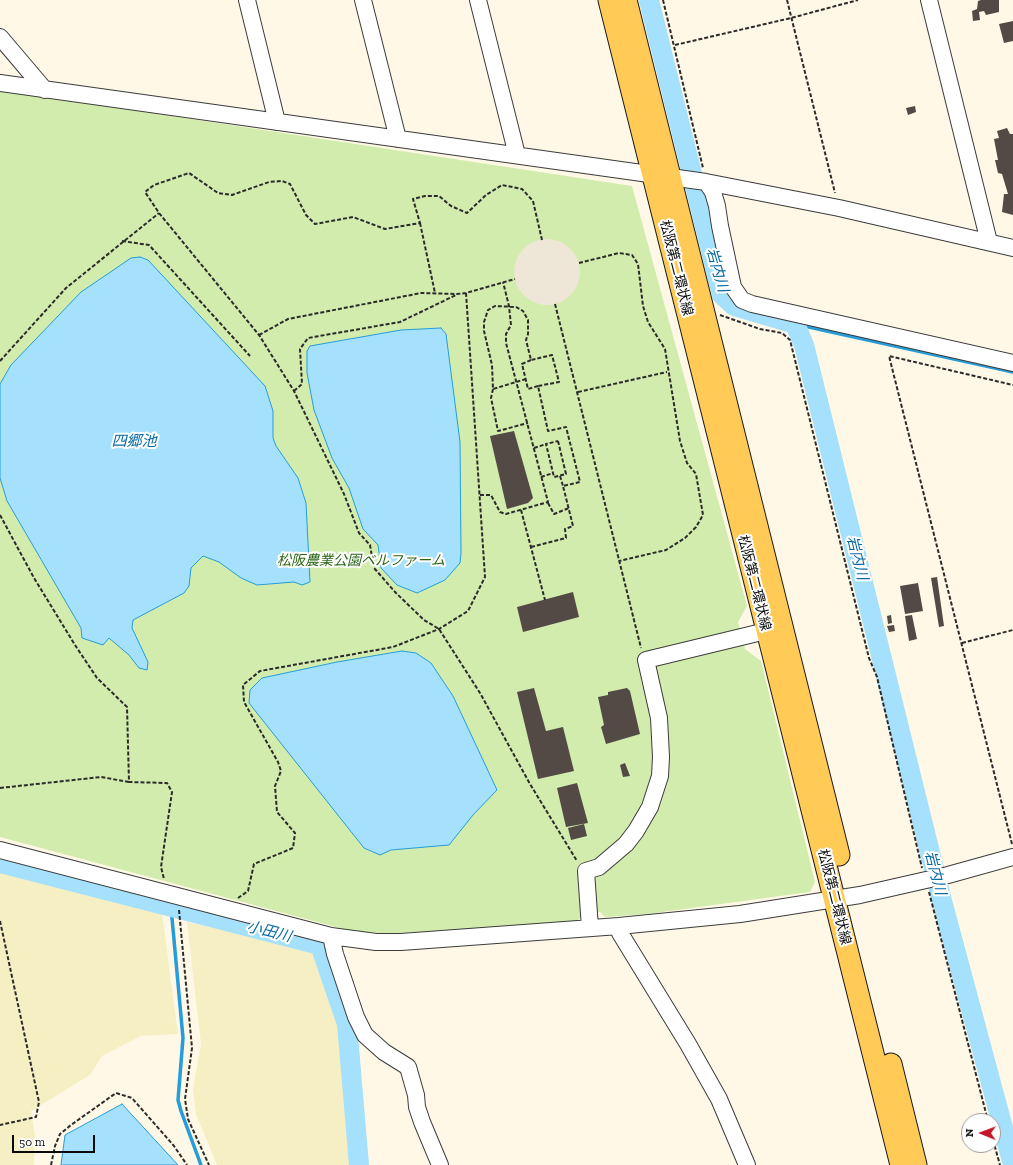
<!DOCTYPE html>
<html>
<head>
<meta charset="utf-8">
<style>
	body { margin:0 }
	#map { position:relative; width:1013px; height:1165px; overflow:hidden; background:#fff8e6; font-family:"Zilla Slab",serif }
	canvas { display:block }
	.north { position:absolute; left:961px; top:1113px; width:40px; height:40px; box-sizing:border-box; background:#fff; border:1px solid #9d9d9d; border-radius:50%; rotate:271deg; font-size:11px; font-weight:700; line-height:16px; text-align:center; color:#090909 }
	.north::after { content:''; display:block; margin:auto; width:14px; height:18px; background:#c4172b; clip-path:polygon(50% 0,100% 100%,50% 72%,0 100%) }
	.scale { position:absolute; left:12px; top:1135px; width:83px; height:18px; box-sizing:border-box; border:2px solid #090909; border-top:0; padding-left:5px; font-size:12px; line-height:14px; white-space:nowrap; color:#090909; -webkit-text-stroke:3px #fff; paint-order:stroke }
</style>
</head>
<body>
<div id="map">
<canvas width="1013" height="1165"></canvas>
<div class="north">N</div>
<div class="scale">50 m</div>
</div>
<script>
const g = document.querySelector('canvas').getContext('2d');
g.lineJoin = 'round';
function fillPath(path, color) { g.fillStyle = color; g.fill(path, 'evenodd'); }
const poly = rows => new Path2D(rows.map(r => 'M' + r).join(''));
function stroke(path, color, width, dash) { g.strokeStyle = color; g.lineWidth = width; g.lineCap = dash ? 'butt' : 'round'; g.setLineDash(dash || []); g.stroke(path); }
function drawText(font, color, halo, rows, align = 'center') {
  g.font = font + ' "Zilla Slab","Noto Sans JP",serif'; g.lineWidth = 4; g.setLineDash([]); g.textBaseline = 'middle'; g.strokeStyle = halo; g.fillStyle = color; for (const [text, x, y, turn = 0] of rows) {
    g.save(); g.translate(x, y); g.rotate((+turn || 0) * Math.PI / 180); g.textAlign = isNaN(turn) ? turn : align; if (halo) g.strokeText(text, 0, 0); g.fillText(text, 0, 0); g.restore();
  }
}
const farmland = poly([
	[0,873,162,913,178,1034,141,1036,102,1056,90,1075,31,1111,35,1136,34,1165,0,1165],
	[187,922,316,951,341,1020,352,1165,217,1165,196,1114,193,1089,201,1044]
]);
const green = poly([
	[0,90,632,186,747,606,738,622,745,649,761,661,815,882,810,892,647,914,605,917,600,912,582,915,577,922,391,934,347,930,0,837]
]);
const plaza = poly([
	'514 272a33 33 0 1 1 66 0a33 33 0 1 1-66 0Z'
]);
const water = poly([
	[140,257,148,260,265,386,273,411,273,438,276,446,298,478,306,503,310,582,302,585,294,582,257,585,241,578,219,562,203,556,191,568,189,586,184,593,133,620,132,628,148,662,147,670,139,668,129,655,109,638,103,645,82,638,81,628,7,501,0,478,0,384,11,365,81,292,131,258,140,257],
	[441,328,446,334,460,442,461,553,460,563,445,580,417,593,397,585,381,568,378,545,363,529,349,488,332,458,314,410,307,373,307,351,310,346,401,330,441,328],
	[402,651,416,653,431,663,453,696,497,790,473,815,449,845,391,850,380,855,364,848,249,703,250,690,262,678,337,662,402,651],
	[122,1104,178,1165,61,1165,65,1135,122,1104]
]);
const stream = poly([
	[795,324,1013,372],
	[171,907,183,1038,178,1100,181,1111,201,1165]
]);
const river = poly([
	[649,0,722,295,734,306,795,324,804,345,942,901,1013,1165],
	[0,863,320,945,347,1024,359,1165]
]);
const building = poly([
	[981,0,999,0,999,12,986,15,984,11,979,12,980,20,973,21,972,11,977,9,978,1],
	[1013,21,1013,41,1004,43,999,24],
	[915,106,916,112,908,115,906,108],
	[1007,128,1010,134,1013,134,1013,215,1002,212,1004,194,1008,194,1002,174,998,173,995,160,998,160,994,139,999,138,997,131],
	[514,431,533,498,528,503,507,509,490,436],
	[937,577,944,626,939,627,931,578],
	[918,583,923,611,905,614,900,586],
	[573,592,579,617,523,632,517,607],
	[891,615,892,623,888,624,887,616],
	[912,615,917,639,909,641,905,616],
	[894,625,895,631,889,632,887,626],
	[534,688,546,731,563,727,574,771,538,779,517,692],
	[627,688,630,691,640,734,606,744,601,727,604,725,598,697,608,695,608,692],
	[625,763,630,776,623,777,620,765],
	[577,783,588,823,566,827,557,788],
	[584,824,587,836,571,840,568,828]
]);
const path = poly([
	[663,0,703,168],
	[787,0,835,193],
	[675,45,791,18,858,0],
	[420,223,435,293],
	[542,240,533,201,522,189,502,185,486,195,467,213,451,206,439,196,425,196,413,199,420,223,385,229,353,217,315,224,306,215,290,184,282,181,269,182,232,195,218,193,189,173,154,185,145,192,159,213,259,335,294,391,344,494,359,533,370,545,374,568,396,593,424,620,439,629,480,693,530,784,577,861],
	[122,241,149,245,250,356],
	[579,263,619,253,632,255,638,264,643,306,648,322,665,349,680,441,687,463,696,474,703,515,696,527,685,538,666,550,619,561],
	[555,304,641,648],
	[720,315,760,329,782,333,790,340,869,658,877,677,922,868],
	[259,335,288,319,421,293,457,294,466,293,515,279],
	[531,360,522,364,528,389,538,386],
	[0,361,66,288,159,213],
	[526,379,493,389,492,365,484,331,484,322,488,310,495,306,516,307,523,311,528,320,528,334,526,340,531,360,552,355,559,382,538,386,548,431,566,427,580,482,563,486,573,526,565,529,566,538,531,547],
	[493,389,491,398,498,431,528,423],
	[294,391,302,384,300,349,308,338,400,322,456,295],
	[578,392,667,372],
	[558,441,566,474,554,477,546,444,558,441],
	[534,448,546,444],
	[560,476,563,486],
	[541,477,553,473],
	[480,495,491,495,500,512,506,514,548,502,506,343,506,334,511,325,509,306,503,282],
	[548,503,554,514,569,508],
	[521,510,545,600],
	[0,515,34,578,75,645,97,678,127,707,129,782,167,783,172,792,161,867,164,879],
	[962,643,1013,630],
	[0,788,101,777,129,782],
	[1012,844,889,356,1013,385],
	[929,892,988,1121],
	[238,898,248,891,254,864,293,848,295,833,277,812,275,786,281,771,278,762,244,702,243,685,260,671,393,647,439,629,468,611,485,577,466,293],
	[179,910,192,1048,185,1099,188,1119,209,1165],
	[0,921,39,1102,36,1117,0,1125],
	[993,1140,1000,1165],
	[51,1165,55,1146,60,1134,71,1125,116,1093,132,1098,174,1146,187,1165]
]);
const minor = poly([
	[247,0,277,122],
	[363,0,398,139],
	[478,0,517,155],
	[929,0,989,242],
	[0,37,45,90],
	[0,83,706,182,839,208,1013,248],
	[707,183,713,192,717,206,720,226,733,287,742,300,752,304,1013,363],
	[0,850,331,936,376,942,401,942,619,926,740,914,860,895,948,875,1013,857],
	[619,926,620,933,688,1044,719,1099,747,1165],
	[590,928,586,871,599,867,626,844,636,831,650,807,660,776,661,757,659,718,646,660,766,631],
	[331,936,335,954,356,1017,365,1035,384,1052,408,1067,416,1095,417,1107,422,1122,440,1165]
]);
const major = poly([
	[609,0,901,1165],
	[626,0,839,855],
	[891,1064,916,1165]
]);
const streetNames = [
	["松阪第二環状線",676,268,76],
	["松阪第二環状線",754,583,76],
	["松阪第二環状線",834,897,76]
];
const parkNames = [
	["松阪農業公園ベルファーム",361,561]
];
const waterNames = [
	["岩内川",717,270,74],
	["四郷池",134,442],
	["岩内川",857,558,76],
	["岩内川",935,873,76],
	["小田川",269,932,14]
];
fillPath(farmland, '#f7efc4');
fillPath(green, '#d2ecad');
fillPath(plaza, '#eee6d6');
fillPath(water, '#a5e1fc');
stroke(water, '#269dd9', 1);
stroke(stream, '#269dd9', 3.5);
stroke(river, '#a5e1fc', 20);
fillPath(building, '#534945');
stroke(minor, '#3c3c3c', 18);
stroke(major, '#1a1a1a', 23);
stroke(path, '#2b2b2b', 2, [4, 2]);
stroke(minor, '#fff', 16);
stroke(major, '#ffcb56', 21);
drawText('14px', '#090909', '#fff', streetNames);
drawText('italic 14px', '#2c6516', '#fff', parkNames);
drawText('italic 15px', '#0a6ba4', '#fff', waterNames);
</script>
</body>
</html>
